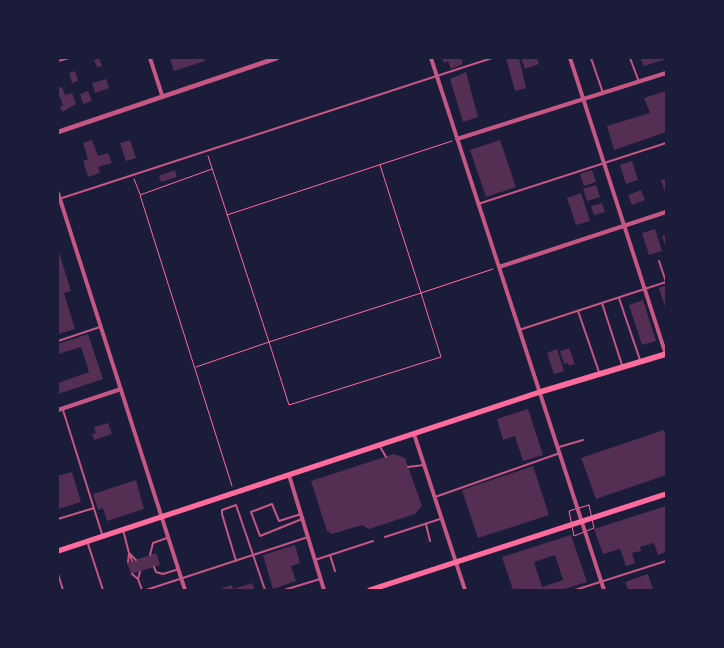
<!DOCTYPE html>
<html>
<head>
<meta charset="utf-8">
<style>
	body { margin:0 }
	#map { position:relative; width:724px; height:648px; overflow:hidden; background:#1b1b3a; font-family:"Golos Text",sans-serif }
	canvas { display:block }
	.frame { position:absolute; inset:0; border:59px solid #1b1b3a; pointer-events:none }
</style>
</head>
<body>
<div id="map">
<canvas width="724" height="648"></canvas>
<div class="frame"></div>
</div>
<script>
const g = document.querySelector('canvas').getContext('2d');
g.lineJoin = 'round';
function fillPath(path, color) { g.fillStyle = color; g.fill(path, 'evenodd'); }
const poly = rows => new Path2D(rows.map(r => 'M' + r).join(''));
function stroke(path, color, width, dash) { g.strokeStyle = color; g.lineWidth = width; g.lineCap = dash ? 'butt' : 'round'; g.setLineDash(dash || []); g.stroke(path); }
const building = poly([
	[99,58,102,66,97,67,94,60],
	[170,58,186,59,204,58,205,61,174,71],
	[442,58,461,58,463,64,451,69,448,61,444,63],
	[506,58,519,58,526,88,515,91],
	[521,58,537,58,539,64,525,69],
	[640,58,666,58,666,59,644,66],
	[75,71,78,81,72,83,69,73],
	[466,72,478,117,463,122,450,79],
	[106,79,109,88,95,93,92,83],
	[62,87,65,95,72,93,76,104,62,112,60,106,63,106,60,97,58,98,58,88],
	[88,91,92,101,83,104,80,94],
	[666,91,666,132,614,150,607,126,650,113,644,98],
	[92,140,98,156,108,153,112,163,98,167,100,173,88,177,83,161,88,159,83,143],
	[130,140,136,158,126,161,120,143],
	[500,140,516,187,486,197,470,150],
	[632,161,638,180,626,184,620,165],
	[175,170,177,177,161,182,159,176],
	[592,170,596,182,584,186,580,174],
	[666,179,666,191,665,192,661,180],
	[596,185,600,197,587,201,583,189],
	[641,190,645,200,632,205,628,195],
	[581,193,590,221,576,225,567,198],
	[602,203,605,212,594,215,591,206],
	[655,229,662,251,649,255,642,233],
	[666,235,666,248,662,236],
	[58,249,71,291,64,293,75,329,58,334],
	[666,285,666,310,659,288],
	[643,300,656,341,642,345,629,305],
	[88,334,103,379,58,394,58,383,89,372,81,347,58,354,58,344],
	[569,348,575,364,569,366,568,363,564,364,560,351],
	[557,349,564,371,554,374,547,353],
	[528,409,543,455,523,461,515,436,503,440,497,419],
	[108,423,112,434,94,440,92,434,96,433,94,427],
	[664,430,666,438,666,475,596,499,581,458],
	[394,454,405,458,422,506,415,514,369,529,362,525,332,534,327,531,311,481],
	[533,466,549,515,478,538,462,490],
	[72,472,81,502,58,509,58,476],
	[136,480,144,509,107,521,103,508,98,510,93,494],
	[666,506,666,552,658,555,654,543,640,547,641,551,632,553,635,563,626,566,620,549,603,554,594,529],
	[571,535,587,582,561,590,513,590,502,557],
	[555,555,563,580,542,587,534,562],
	[295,545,300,563,291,566,296,581,273,589,263,555],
	[156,553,160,565,131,574,127,563],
	[648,574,653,590,628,590,625,582],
	[252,583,255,590,217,590,232,585,233,589]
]);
const path = poly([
	[380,165,421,293,441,357,289,405,269,342,421,293,493,269],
	[212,169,140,195,232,486],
	[134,179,140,194],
	[227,215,452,141],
	[196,367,269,342,208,156],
	[589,505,594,528,574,536,569,511,589,505]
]);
const service = poly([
	[591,58,603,93],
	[630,58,639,82],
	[58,61,69,58],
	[59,199,492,58],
	[478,204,666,143],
	[659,261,666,282],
	[619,298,640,360],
	[602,303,622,365],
	[578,311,599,372],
	[519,330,666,282],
	[58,341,100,327],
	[63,410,102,534],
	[379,445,386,457],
	[559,447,583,440],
	[408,467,424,465],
	[435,497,560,453],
	[301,514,279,521,272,504,251,512,260,536,302,519],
	[58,519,94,508],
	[426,524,430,541],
	[123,530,129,553,136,560],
	[385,537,440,519],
	[88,544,103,590],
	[130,555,132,561],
	[150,555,153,543,167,538],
	[330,555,335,571],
	[315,560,373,541],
	[236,561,222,514,222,510,236,505,265,590],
	[128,562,129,553],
	[154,567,156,572,163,574,179,569],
	[140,572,138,579,142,590],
	[58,574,63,590],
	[132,574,138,579],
	[146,590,308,537],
	[284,590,320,579],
	[575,590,666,561]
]);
const minor = poly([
	[150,58,162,95],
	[431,58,604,590],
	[570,58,666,355],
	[457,139,666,73],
	[58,193,185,590],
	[499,267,666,212],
	[58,410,121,389],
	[414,434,465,590],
	[289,475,324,590]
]);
const tertiary = poly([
	[58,132,277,58]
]);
const primary = poly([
	[58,551,540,392,666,354],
	[370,590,666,494]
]);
fillPath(building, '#542f53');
stroke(path, '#ff6b9d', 1);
stroke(service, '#c65784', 2);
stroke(minor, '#c65784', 4);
stroke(tertiary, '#c65784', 4.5);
stroke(primary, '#ff6b9d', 5.5);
</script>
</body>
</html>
